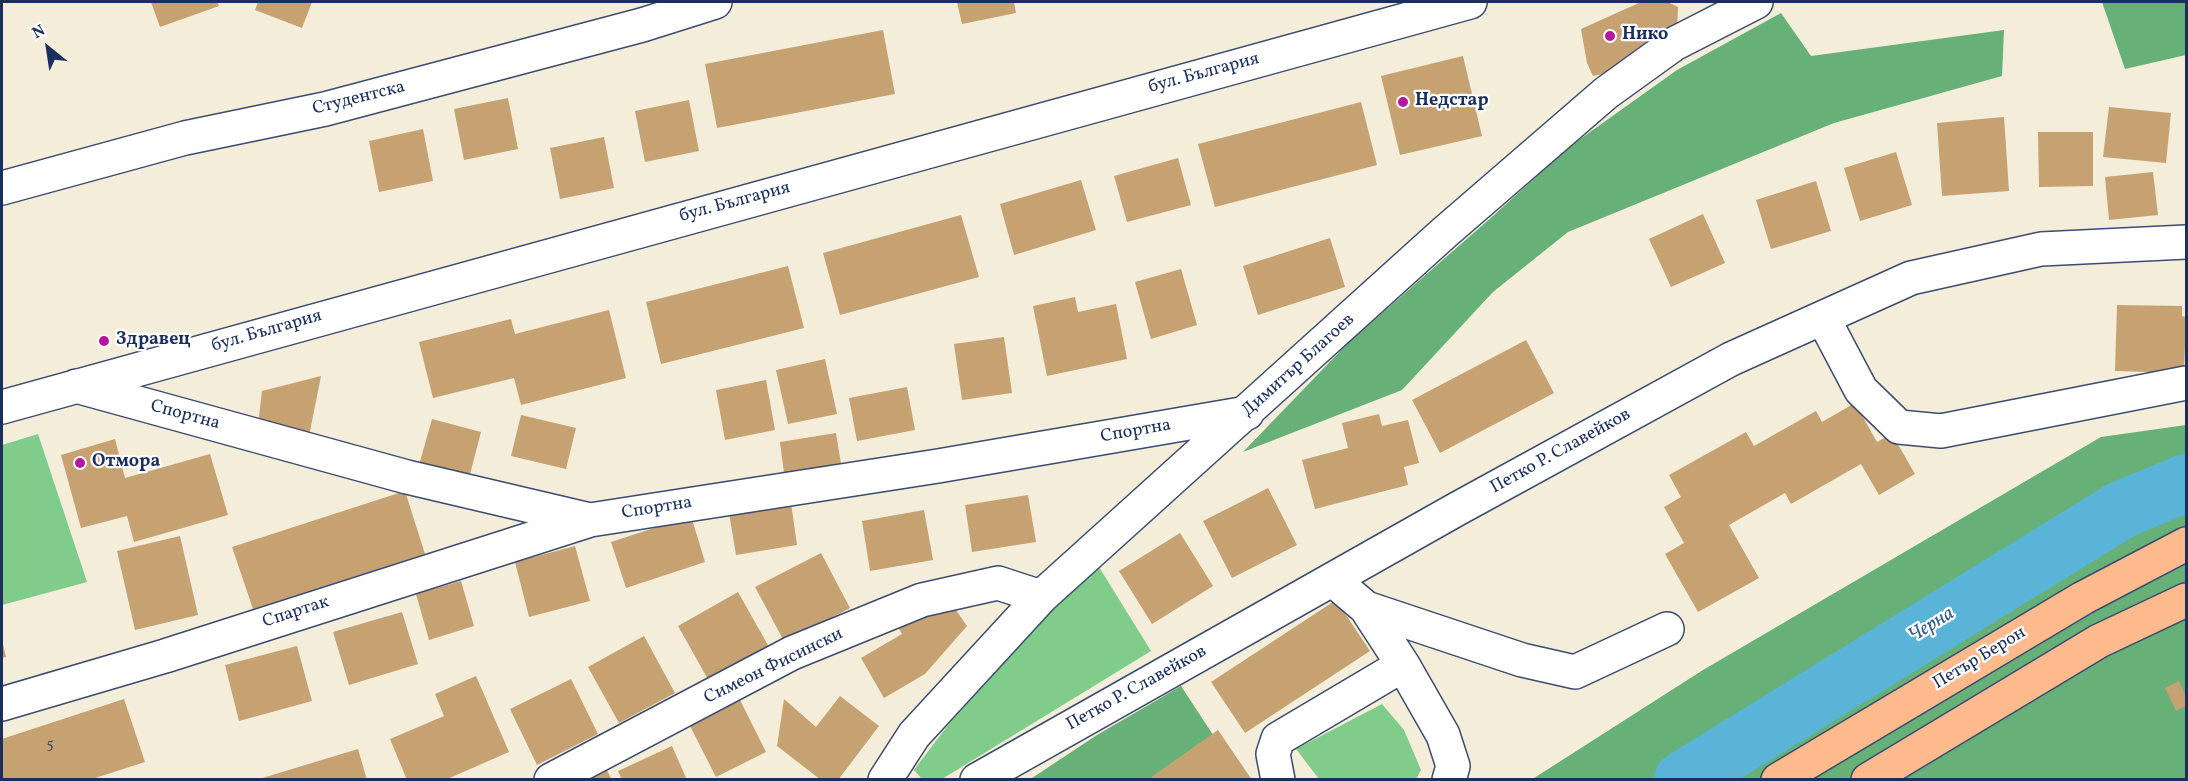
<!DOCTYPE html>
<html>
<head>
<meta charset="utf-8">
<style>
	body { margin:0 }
	#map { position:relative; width:2188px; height:781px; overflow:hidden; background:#f3edd9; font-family:Vollkorn,serif }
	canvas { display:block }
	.frame { position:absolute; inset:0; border:3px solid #1b2f5e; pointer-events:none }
	.north { position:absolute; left:18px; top:18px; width:60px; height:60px; -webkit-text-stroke:4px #fff; paint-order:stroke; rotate:330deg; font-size:16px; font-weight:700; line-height:24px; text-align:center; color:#1b2f5e }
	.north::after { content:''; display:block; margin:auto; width:21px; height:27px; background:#1b2f5e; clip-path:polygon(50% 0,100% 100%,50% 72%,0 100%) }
</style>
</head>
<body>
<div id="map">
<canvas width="2188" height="781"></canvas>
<div class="frame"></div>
<div class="north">N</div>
</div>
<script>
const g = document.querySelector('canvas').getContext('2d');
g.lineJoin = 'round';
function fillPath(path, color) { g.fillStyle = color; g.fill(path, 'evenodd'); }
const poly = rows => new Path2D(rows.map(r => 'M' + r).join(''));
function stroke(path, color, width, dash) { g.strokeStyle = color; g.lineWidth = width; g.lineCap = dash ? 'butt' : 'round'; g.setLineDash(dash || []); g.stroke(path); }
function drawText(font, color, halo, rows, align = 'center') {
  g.font = font + ' Vollkorn,serif'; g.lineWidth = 4.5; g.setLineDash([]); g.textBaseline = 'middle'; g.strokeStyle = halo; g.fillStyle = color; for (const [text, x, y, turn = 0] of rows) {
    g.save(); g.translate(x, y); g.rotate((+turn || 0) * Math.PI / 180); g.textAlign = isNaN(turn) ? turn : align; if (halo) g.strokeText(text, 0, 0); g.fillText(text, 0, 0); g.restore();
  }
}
const green = poly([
	[38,434,87,582,2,605,2,445],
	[1099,567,1151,651,942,779,922,779,914,770,948,725,1014,651,1073,589],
	[1382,704,1404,730,1421,770,1416,779,1319,779,1296,749]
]);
const forest = poly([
	[2102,2,2186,2,2186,55,2125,69],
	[1781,13,1811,56,2004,30,2002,76,1834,123,1568,232,1493,292,1402,390,1243,452,1349,342,1493,216,1569,147,1677,70],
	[2186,425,2186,779,1531,780,1703,670,2101,437],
	[1181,686,1242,779,1029,780,1097,735]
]);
const river = poly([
	[1683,780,2121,510,2186,483]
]);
const building = poly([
	[151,2,217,2,219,6,160,27],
	[258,2,312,2,302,28,255,10],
	[957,2,1014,2,1016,13,962,24],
	[1641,2,1668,2,1678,7,1677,33,1627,69,1593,76,1587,63,1581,29],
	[883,30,895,94,717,128,705,64],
	[1463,56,1482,136,1400,155,1381,76],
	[508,98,518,149,464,160,454,109],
	[689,100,699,151,645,162,635,111],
	[1361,102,1377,165,1215,207,1198,144],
	[2109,107,2171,113,2166,163,2103,157],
	[2004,117,2009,191,1942,196,1937,123],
	[423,129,433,181,379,192,369,141],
	[2038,132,2093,132,2093,186,2039,187],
	[604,137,614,188,560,199,550,148],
	[1896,152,1912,205,1860,221,1844,168],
	[1178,158,1191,205,1127,222,1114,176],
	[2153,172,2158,215,2109,220,2105,177],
	[1081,180,1096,230,1014,255,1000,204],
	[1816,181,1831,231,1771,249,1756,200],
	[1703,214,1725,263,1671,287,1649,239],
	[961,215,979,277,840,315,823,253],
	[1330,238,1345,287,1258,315,1243,266],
	[788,266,804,328,661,364,646,302],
	[1181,269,1197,325,1151,339,1135,282],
	[1075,297,1078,312,1116,304,1127,359,1047,376,1033,306],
	[2117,305,2182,306,2182,316,2186,317,2184,373,2115,371],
	[609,310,626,378,521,405,514,378,433,398,419,342,511,319,515,334],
	[1004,337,1012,393,962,400,954,344],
	[1526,340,1554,393,1440,453,1412,400],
	[825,359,837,414,788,424,776,370],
	[321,376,309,436,258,425,262,391],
	[766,380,775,430,725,440,716,390],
	[907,387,915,430,857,441,849,398],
	[1855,403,1877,442,1892,434,1915,474,1879,495,1861,464,1791,504,1785,493,1729,525,1759,578,1698,612,1665,554,1684,543,1664,507,1681,497,1669,475,1746,432,1754,446,1816,411,1822,422],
	[1379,414,1382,426,1408,420,1419,463,1404,467,1408,485,1315,509,1302,460,1348,448,1342,423],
	[521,415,576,428,566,469,511,456],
	[432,419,481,432,469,478,419,465],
	[836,433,841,464,784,473,780,442],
	[115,439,125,478,210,454,228,515,134,542,127,516,81,528,61,455],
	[1268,488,1297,545,1232,578,1203,521],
	[405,491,425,554,253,609,232,547],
	[1028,495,1036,542,972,552,965,505],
	[791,503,797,545,736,555,729,513],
	[924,510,933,560,870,571,862,521],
	[691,516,705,562,626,588,611,542],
	[1180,533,1213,586,1152,624,1119,571],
	[180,536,198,615,135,630,117,551],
	[575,546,590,601,529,617,515,562],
	[821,553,850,608,785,643,755,587],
	[461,581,474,626,429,640,416,594],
	[738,592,769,647,709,681,678,626],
	[1336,600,1370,651,1245,733,1211,682],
	[951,603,967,626,925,674,884,698,861,658,902,634,895,622],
	[402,612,418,664,349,685,333,632],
	[644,636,675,693,619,723,588,667],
	[2,640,6,657,2,658],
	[297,646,312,701,239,721,225,665],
	[476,676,509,752,445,780,407,780,390,739,444,716,435,694],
	[571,679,598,734,537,765,510,709],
	[2179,681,2186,697,2186,706,2176,711,2165,688],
	[738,696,766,752,716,777,688,722],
	[840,696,879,726,838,780,821,780,777,746,784,699,816,727],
	[124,699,145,762,89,780,2,780,2,739],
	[1218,730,1252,780,1147,780],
	[672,746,687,780,622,780,618,771],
	[358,749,367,780,259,780,259,779],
	[604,765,612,780,575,780]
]);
const minor = poly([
	[2,188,185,138,325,109,642,25,715,2],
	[1823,318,1861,390,1899,427,1941,431,2186,383],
	[76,386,407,477,590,520,938,466,1247,413],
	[2,407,1470,2],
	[1333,580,1366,608,1522,660,1575,672,1667,629],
	[1366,608,1403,665,1443,735,1453,766,1449,780],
	[2,704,165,656,590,520],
	[551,780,792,653,922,600,998,583,1041,597],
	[885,780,914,735,1041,597,1444,233,1606,93,1674,44,1756,2],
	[977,780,1457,509,1731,359,1911,278,2041,249,2186,242],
	[1278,780,1273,754,1278,739,1403,665]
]);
const major = poly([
	[1778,780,2083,598,2186,544],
	[1868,780,2099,641,2186,600]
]);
const markers = [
	[1610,36,6,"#b5179e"],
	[1403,102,6,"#b5179e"],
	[104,341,6,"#b5179e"],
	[80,463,6,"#b5179e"]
];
const numberNames = [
	["5",50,745]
];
const poiNames = [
	["Нико",1622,36],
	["Недстар",1415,102],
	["Здравец",116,341],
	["Отмора",92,463]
];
const streetNames = [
	["бул. България",1204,74,-15],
	["Студентска",359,99,-14],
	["бул. България",735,203,-15],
	["бул. България",267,332,-16],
	["Димитър Благоев",1299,366,-42],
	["Спортна",185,416,15],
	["Спортна",1136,432,-10],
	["Петко Р. Славейков",1561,452,-29],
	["Спортна",657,509,-9],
	["Спартак",296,613,-18],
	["Петър Берон",1980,659,-31],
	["Симеон Фисински",774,667,-26],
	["Петко Р. Славейков",1137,689,-29]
];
const waterNames = [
	["Черна",1932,626,-32]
];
fillPath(green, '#7fcc8b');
fillPath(forest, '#67b077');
stroke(river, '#5ab4d7', 58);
fillPath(building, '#c6a172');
stroke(minor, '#3b4c70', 36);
stroke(major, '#3b4c70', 36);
stroke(minor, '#fff', 33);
stroke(major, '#fcba8d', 33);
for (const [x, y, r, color] of markers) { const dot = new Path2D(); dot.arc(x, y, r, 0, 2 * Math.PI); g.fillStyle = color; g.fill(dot); stroke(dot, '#fff', 2); }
drawText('15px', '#464c63', null, numberNames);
drawText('bold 18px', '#1b2f5e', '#fff', poiNames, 'left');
drawText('18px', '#1b2f5e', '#fff', streetNames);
drawText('italic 20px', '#315e88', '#fff', waterNames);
</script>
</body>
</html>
